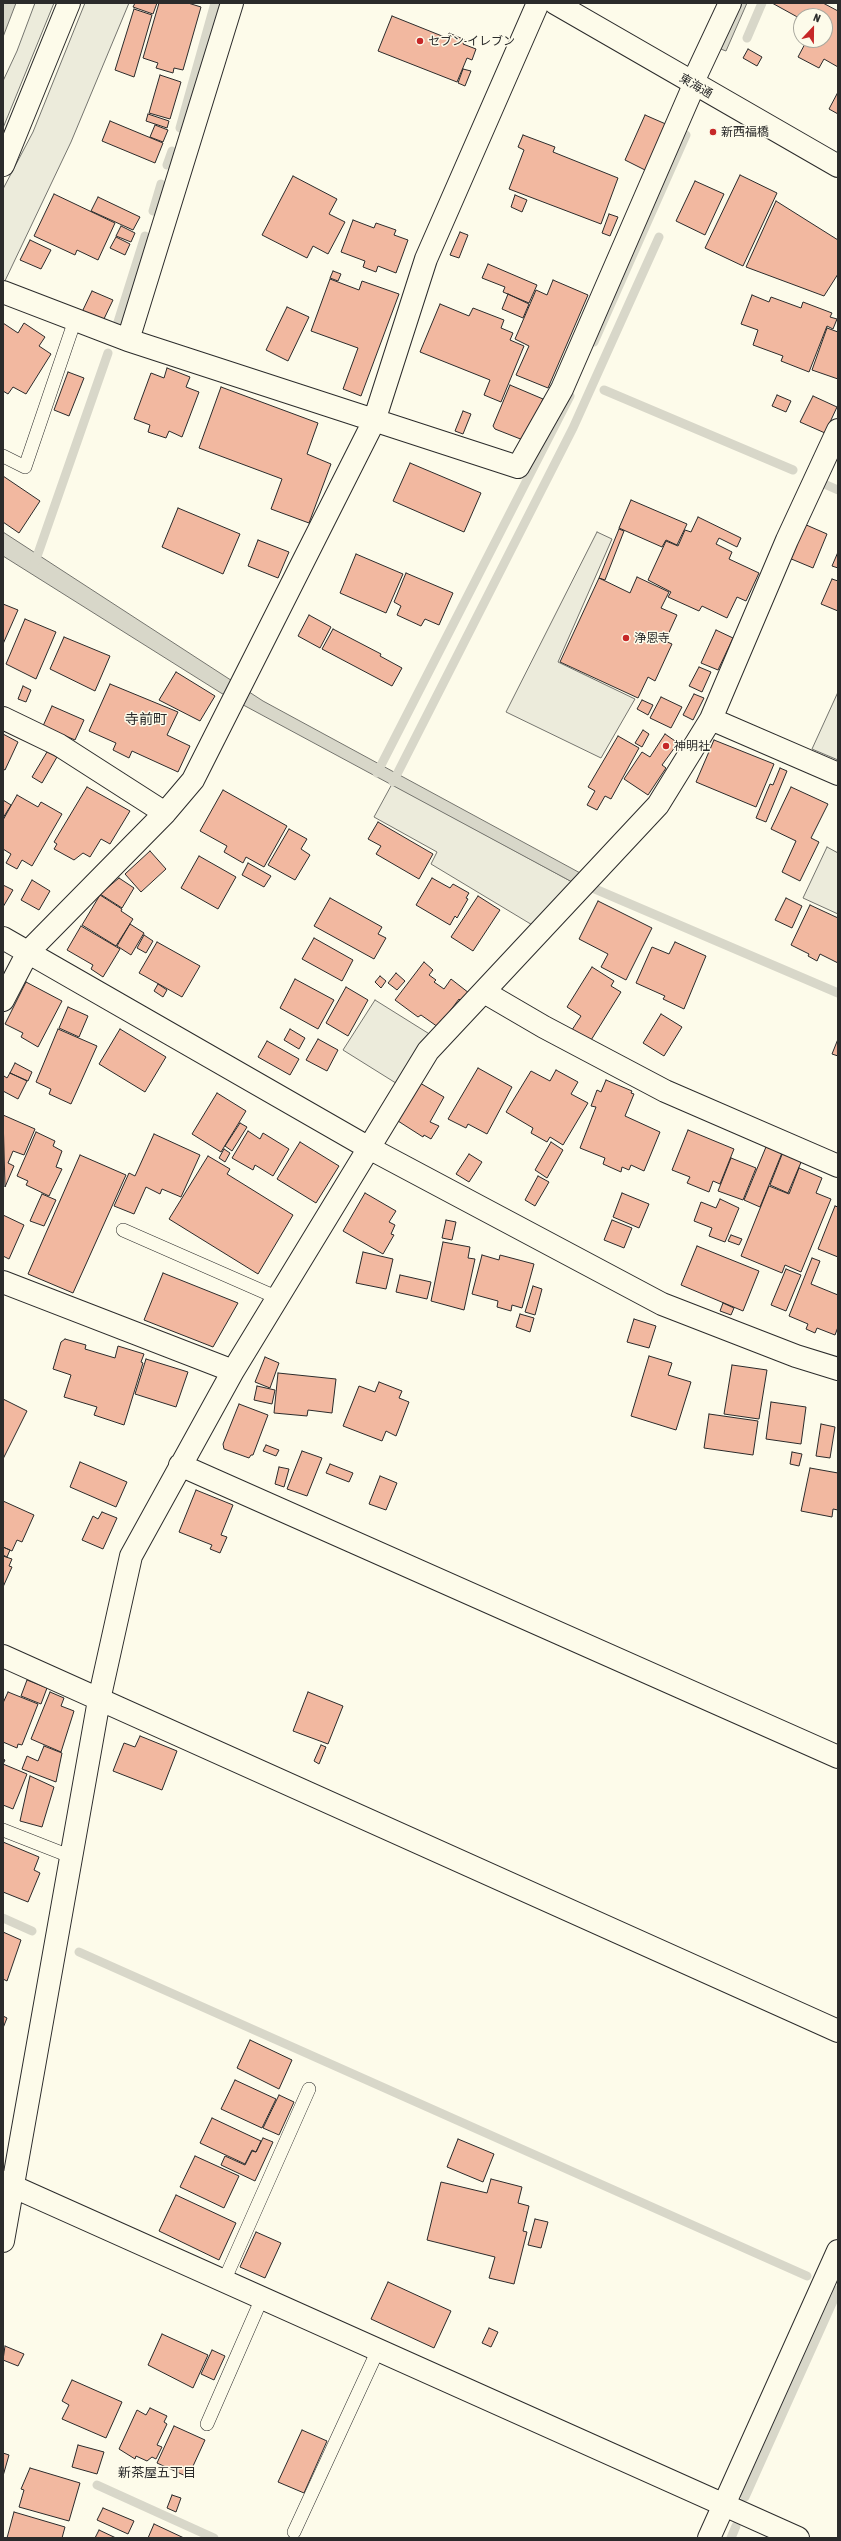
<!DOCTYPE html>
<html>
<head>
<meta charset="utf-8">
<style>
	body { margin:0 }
	#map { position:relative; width:841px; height:2541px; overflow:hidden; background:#fdfbea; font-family:"Asap Condensed",sans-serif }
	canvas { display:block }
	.frame { position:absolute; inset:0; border:4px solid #2b2b2b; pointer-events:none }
	.north { position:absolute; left:793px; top:8px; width:40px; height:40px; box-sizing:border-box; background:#fdfbea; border:1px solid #a9a89e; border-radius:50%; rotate:22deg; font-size:11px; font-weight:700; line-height:16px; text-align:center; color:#2b2b2b }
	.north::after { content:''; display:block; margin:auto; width:14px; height:18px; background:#c62828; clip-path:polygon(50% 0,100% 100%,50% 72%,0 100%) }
</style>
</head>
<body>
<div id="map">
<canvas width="841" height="2541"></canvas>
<div class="frame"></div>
<div class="north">N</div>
</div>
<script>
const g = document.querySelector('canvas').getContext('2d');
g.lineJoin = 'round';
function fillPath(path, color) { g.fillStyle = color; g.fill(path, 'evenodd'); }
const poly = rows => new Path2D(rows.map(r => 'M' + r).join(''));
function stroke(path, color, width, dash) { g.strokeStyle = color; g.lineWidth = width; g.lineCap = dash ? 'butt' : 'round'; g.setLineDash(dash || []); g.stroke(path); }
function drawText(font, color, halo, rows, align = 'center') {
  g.font = font + ' "Asap Condensed","Noto Sans JP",sans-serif'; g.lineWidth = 3; g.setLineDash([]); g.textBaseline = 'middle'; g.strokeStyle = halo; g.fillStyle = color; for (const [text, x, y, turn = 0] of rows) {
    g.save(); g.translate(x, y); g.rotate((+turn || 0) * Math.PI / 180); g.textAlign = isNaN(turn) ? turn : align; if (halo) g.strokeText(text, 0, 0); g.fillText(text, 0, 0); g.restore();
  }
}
const green = poly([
	[35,3,54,3,3,128,3,81,17,51,35,3],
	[85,3,129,3,71,142,3,285,3,189,33,132,85,3],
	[597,532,612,539,558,662,635,699,601,758,506,712,597,532],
	[838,692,838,760,812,749,838,692],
	[392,784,574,883,534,926,431,864,437,852,374,817,392,784],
	[827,847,838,853,838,914,803,898,827,847],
	[375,1000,431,1035,399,1085,343,1050,375,1000]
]);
const water = poly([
	[3,3,16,3,3,37,3,3],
	[737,3,747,3,726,51,718,48,737,3],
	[3,532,263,701,582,874,574,883,221,693,3,556,3,532]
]);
const stream = poly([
	[747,38,762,3],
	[180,128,215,3],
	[167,165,172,151],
	[153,211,161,184],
	[117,325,145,236],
	[594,342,686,135],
	[604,390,793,470],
	[822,483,838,490],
	[34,565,108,353],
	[377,773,570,396],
	[393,782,573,428,659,237],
	[595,889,838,993],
	[3,1918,32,1931],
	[79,1952,807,2276],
	[97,2485,214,2538],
	[745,2497,838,2290],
	[731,2538,736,2526]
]);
const building = poly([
	[135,3,157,3,153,14,133,7,135,3],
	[159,3,188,3,201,7,183,70,174,68,173,73,156,68,158,63,143,58,159,3],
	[772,3,823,3,838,11,838,67,824,59,819,68,798,57,807,40,825,40,825,16,801,16,801,19,772,3],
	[134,9,152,15,134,77,115,70,134,9],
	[392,16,447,38,449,33,465,40,463,44,476,49,472,60,467,58,457,82,378,51,392,16],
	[748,49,762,57,757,66,743,58,748,49],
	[463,69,471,71,465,86,458,83,463,69],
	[160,75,181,82,170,119,149,113,160,75],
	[838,92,838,114,829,109,838,92],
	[148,114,169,121,167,128,146,121,148,114],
	[645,115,668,125,645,170,625,160,645,115],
	[110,121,163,143,155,163,102,141,110,121],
	[155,125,168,130,163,142,150,137,155,125],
	[523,135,555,147,553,152,618,178,601,224,509,189,524,150,518,147,523,135],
	[740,175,777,193,743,266,705,248,740,175],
	[293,176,337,199,329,214,345,222,328,254,313,246,307,258,262,235,293,176],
	[695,181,724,194,705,235,676,221,695,181],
	[54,194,115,223,98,260,77,250,75,255,34,236,54,194],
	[515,195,527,200,522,212,511,207,515,195],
	[98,197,140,217,133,230,91,211,98,197],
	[776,201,838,240,838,274,824,296,746,267,776,201],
	[609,214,618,217,610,236,602,233,609,214],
	[353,220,374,228,376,223,396,230,394,235,408,240,396,273,378,266,376,272,363,267,365,261,341,252,353,220],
	[121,226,135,233,131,242,116,236,121,226],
	[460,232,468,235,459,258,450,255,460,232],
	[116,237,130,244,125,255,110,248,116,237],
	[30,240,51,250,41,269,20,260,30,240],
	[488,264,537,285,529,303,503,292,505,287,482,278,488,264],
	[333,271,341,274,338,281,330,278,333,271],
	[330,279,359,290,362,281,399,294,361,396,343,389,358,348,311,331,330,279],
	[553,280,588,295,548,388,516,375,529,346,515,339,536,290,547,295,553,280],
	[92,291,113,300,103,321,82,312,92,291],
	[508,294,529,304,523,318,502,309,508,294],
	[752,295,769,302,771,297,801,308,803,302,832,313,830,317,837,319,833,329,827,326,809,372,781,361,783,356,753,345,758,330,741,324,752,295],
	[440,304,469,316,473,308,504,320,501,328,513,333,510,340,524,346,501,402,484,395,490,380,420,352,440,304],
	[287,307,309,317,288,361,266,350,287,307],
	[3,323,18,333,24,323,45,337,39,346,51,354,26,394,13,387,8,394,3,391,3,323],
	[827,328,838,332,838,379,812,370,827,328],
	[167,368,190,377,186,387,199,392,182,437,169,431,166,438,148,432,150,425,134,419,151,373,164,378,167,368],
	[68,372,84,378,69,416,54,410,68,372],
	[510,385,543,399,527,438,523,440,495,429,493,426,510,385],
	[221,387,318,423,307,454,331,464,309,523,271,509,282,479,199,448,221,387],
	[777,395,791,401,786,412,772,406,777,395],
	[813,396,837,407,825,433,800,422,813,396],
	[463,411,471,414,463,434,455,431,463,411],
	[410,463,481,493,464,532,393,501,410,463],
	[3,476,40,501,19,533,3,522,3,476],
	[631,500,687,524,677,545,666,540,662,547,619,528,631,500],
	[178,508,240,534,223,574,162,547,178,508],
	[698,517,741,538,737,547,719,538,716,544,732,552,729,559,759,573,746,601,737,597,727,618,702,606,699,611,668,597,671,592,648,580,666,541,678,546,685,530,691,532,698,517],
	[804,524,827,534,813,568,789,558,804,524],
	[619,529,624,531,605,580,599,578,619,529],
	[258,540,289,552,278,578,248,566,258,540],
	[838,552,838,568,832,566,838,552],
	[356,554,403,574,386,613,340,593,356,554],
	[406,573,453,593,439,625,425,619,421,626,397,615,401,606,394,602,406,573],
	[637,577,669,592,661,608,677,615,665,641,672,644,655,681,648,677,638,698,560,662,599,578,630,593,637,577],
	[832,579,838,581,838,611,821,604,832,579],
	[3,604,18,610,3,644,3,604],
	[309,615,331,627,320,648,298,636,309,615],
	[25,619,56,632,36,679,6,664,25,619],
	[333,629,381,654,380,656,402,668,392,686,322,649,333,629],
	[716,630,733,638,718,670,701,663,716,630],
	[64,637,110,656,95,691,50,669,64,637],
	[699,667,711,672,702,692,689,686,699,667],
	[176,672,215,696,200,721,159,700,176,672],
	[110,684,178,712,167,735,190,746,178,772,132,751,129,758,113,750,116,743,89,731,110,684],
	[23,686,31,690,26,702,18,699,23,686],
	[694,694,704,698,693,720,683,715,694,694],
	[661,697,682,707,671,728,650,718,661,697],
	[642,700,653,705,648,715,637,709,642,700],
	[52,706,84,720,75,740,43,726,52,706],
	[643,730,649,734,642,747,635,743,643,730],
	[3,734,18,742,5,770,3,769,3,734],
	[665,734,678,743,662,765,666,768,648,795,624,779,642,752,650,757,665,734],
	[618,736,639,748,611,799,605,796,597,810,587,805,595,791,588,787,618,736],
	[714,740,774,764,756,807,696,782,714,740],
	[47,752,57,757,42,783,32,777,47,752],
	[780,768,787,771,766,822,756,818,770,784,773,785,780,768],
	[87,787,130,811,110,844,101,839,90,857,83,853,74,860,54,849,57,844,54,842,87,787],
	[791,787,828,804,811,838,819,842,800,881,782,872,796,841,771,829,791,787],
	[223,790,287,826,264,867,246,857,243,863,224,852,227,846,200,831,223,790],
	[17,795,38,807,41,802,62,814,32,866,22,860,17,869,6,863,11,854,3,849,3,820,17,795],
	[3,800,11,805,3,818,3,800],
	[378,822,433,854,419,879,376,854,381,846,368,839,378,822],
	[289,829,307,839,301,849,310,855,295,880,268,865,289,829],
	[150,851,166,869,141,892,125,874,150,851],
	[199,856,236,877,218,909,181,888,199,856],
	[248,863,271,876,264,887,242,875,248,863],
	[119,878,134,888,122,908,100,894,119,878],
	[432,878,450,888,453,884,469,893,466,898,468,899,457,918,455,916,450,925,416,905,432,878],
	[32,880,50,891,39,910,21,900,32,880],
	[3,885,13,890,3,907,3,885],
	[100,895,122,909,121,911,133,919,116,946,82,925,100,895],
	[478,896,500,910,473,951,451,937,478,896],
	[330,898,382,927,378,934,386,938,374,959,314,926,330,898],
	[786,898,802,906,792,928,775,920,786,898],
	[598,901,652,928,626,980,601,967,608,954,579,939,598,901],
	[810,905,838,918,838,963,820,954,817,961,808,956,809,954,791,945,810,905],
	[130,924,144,933,131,955,117,946,130,924],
	[81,926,120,949,103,977,91,969,93,965,67,950,81,926],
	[144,935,153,941,146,953,137,948,144,935],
	[314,938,353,960,342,981,302,959,314,938],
	[157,942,200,966,182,997,139,973,157,942],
	[675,942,706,956,684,1009,663,999,665,996,636,983,652,947,669,954,675,942],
	[424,962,433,970,429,975,436,980,434,982,444,989,451,979,469,993,462,1002,459,999,438,1027,421,1015,418,1017,395,1000,424,962],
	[592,967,614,981,611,986,621,992,588,1045,570,1033,581,1016,567,1007,592,967],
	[396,973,405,981,397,990,388,983,396,973],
	[380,976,386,981,381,988,375,982,380,976],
	[295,979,334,1000,318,1029,280,1008,295,979],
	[26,982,62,1001,38,1047,21,1037,23,1033,5,1024,26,982],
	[158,984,167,990,163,997,154,991,158,984],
	[346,987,368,1000,348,1036,326,1023,346,987],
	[68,1007,88,1016,79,1037,59,1028,68,1007],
	[661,1014,682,1027,664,1056,643,1043,661,1014],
	[58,1029,97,1046,71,1104,49,1094,51,1089,36,1082,58,1029],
	[120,1029,166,1057,145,1092,99,1064,120,1029],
	[290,1029,305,1038,299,1049,284,1040,290,1029],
	[318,1039,338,1050,327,1071,306,1060,318,1039],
	[838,1039,838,1056,832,1054,838,1039],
	[267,1041,299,1059,290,1075,258,1057,267,1041],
	[15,1063,32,1072,28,1081,10,1073,15,1063],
	[478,1068,512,1087,487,1134,468,1124,466,1128,448,1119,478,1068],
	[556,1070,578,1082,571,1094,588,1103,563,1145,550,1137,547,1142,531,1133,533,1128,506,1112,531,1071,550,1081,556,1070],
	[10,1073,27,1081,18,1099,3,1091,3,1078,4,1076,7,1078,10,1073],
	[606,1080,632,1091,631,1093,634,1094,625,1116,660,1132,644,1171,631,1165,629,1170,622,1167,621,1172,603,1164,605,1158,580,1148,596,1107,591,1106,597,1090,601,1092,606,1080],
	[420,1083,444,1097,430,1122,439,1126,431,1139,424,1135,423,1137,398,1121,420,1083],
	[217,1093,246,1111,221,1152,192,1134,217,1093],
	[3,1115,35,1129,24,1155,13,1151,8,1163,14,1166,5,1187,3,1115],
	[240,1123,247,1127,232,1151,225,1146,240,1123],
	[688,1130,734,1149,720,1184,713,1181,709,1192,687,1183,690,1177,672,1170,688,1130],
	[248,1131,260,1139,263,1133,289,1149,273,1176,255,1165,253,1170,232,1158,248,1131],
	[36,1132,55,1141,53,1146,62,1151,56,1167,62,1169,49,1196,26,1185,28,1181,17,1176,36,1132],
	[154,1134,200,1155,181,1197,162,1189,160,1194,146,1187,134,1214,114,1206,129,1173,135,1176,154,1134],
	[300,1142,339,1166,316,1203,277,1179,300,1142],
	[551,1142,563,1150,547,1178,535,1170,551,1142],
	[766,1147,782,1153,760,1207,744,1200,766,1147],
	[224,1149,230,1153,225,1162,219,1158,224,1149],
	[783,1152,802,1160,788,1193,770,1185,783,1152],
	[469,1154,482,1162,469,1182,456,1174,469,1154],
	[80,1155,126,1175,73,1293,28,1274,80,1155],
	[208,1156,230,1169,227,1174,293,1215,258,1274,169,1219,208,1156],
	[731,1158,756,1168,743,1200,718,1191,731,1158],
	[799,1168,822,1178,816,1193,831,1199,801,1272,785,1265,782,1273,741,1256,769,1186,789,1194,799,1168],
	[538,1176,549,1182,535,1206,525,1200,538,1176],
	[365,1193,396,1211,389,1222,395,1225,391,1234,394,1235,383,1254,343,1231,365,1193],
	[622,1193,649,1204,639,1228,613,1217,622,1193],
	[42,1194,56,1200,44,1226,30,1221,42,1194],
	[720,1199,739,1208,725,1242,709,1236,712,1228,694,1221,701,1202,716,1208,720,1199],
	[835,1206,838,1207,838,1257,818,1249,835,1206],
	[3,1215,24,1225,9,1259,3,1256,3,1215],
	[446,1220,456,1222,452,1240,442,1238,446,1220],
	[612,1220,632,1228,624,1248,604,1240,612,1220],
	[731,1235,742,1239,739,1245,728,1241,731,1235],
	[443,1242,470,1247,468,1258,475,1259,464,1310,431,1301,443,1242],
	[697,1246,759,1271,743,1311,681,1285,697,1246],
	[363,1252,393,1259,386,1289,356,1283,363,1252],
	[482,1255,499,1260,500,1255,534,1264,522,1308,512,1305,511,1311,497,1307,498,1301,472,1294,482,1255],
	[812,1258,820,1261,811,1284,838,1295,838,1327,835,1335,817,1328,815,1333,806,1329,808,1324,789,1316,812,1258],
	[786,1269,801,1275,786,1311,771,1305,786,1269],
	[163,1273,238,1303,213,1347,144,1320,163,1273],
	[400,1275,431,1282,427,1299,396,1292,400,1275],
	[533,1286,542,1289,535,1315,525,1312,533,1286],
	[723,1303,734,1308,731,1315,720,1311,723,1303],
	[520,1314,534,1318,530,1332,516,1327,520,1314],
	[634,1319,656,1326,649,1348,627,1342,634,1319],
	[65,1339,86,1345,85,1349,115,1358,118,1346,144,1354,141,1362,143,1363,124,1425,94,1415,97,1407,64,1397,71,1375,53,1369,61,1342,65,1339],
	[649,1356,672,1363,668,1375,691,1382,676,1430,631,1416,649,1356],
	[265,1357,279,1363,270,1388,255,1382,265,1357],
	[146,1359,188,1372,176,1407,135,1394,146,1359],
	[732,1365,767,1370,759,1419,724,1414,732,1365],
	[278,1373,336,1379,332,1413,308,1410,307,1416,274,1413,278,1373],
	[379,1382,402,1391,399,1398,409,1402,396,1436,386,1431,382,1441,343,1426,359,1386,375,1392,379,1382],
	[257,1386,275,1390,272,1404,254,1400,257,1386],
	[3,1399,27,1411,3,1459,3,1399],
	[771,1402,806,1407,801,1444,766,1439,771,1402],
	[239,1404,268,1415,253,1455,251,1455,249,1458,224,1449,223,1444,239,1404],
	[709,1414,758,1421,753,1455,704,1448,709,1414],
	[821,1424,835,1427,830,1458,816,1456,821,1424],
	[266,1445,279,1450,276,1456,263,1451,266,1445],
	[302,1451,322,1458,307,1496,287,1489,302,1451],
	[792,1452,802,1454,799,1466,790,1464,792,1452],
	[80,1462,127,1482,116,1507,70,1487,80,1462],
	[330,1464,353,1473,349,1482,326,1473,330,1464],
	[279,1467,289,1469,284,1487,275,1484,279,1467],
	[810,1468,838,1473,838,1510,833,1509,832,1517,801,1511,810,1468],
	[380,1476,397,1483,386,1510,369,1504,380,1476],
	[196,1490,233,1505,221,1535,227,1537,220,1553,210,1549,212,1545,179,1532,196,1490],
	[3,1501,34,1515,22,1542,17,1540,12,1551,3,1547,3,1501],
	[102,1512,117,1518,103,1549,82,1540,93,1516,98,1519,102,1512],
	[3,1547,10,1550,7,1557,3,1555,3,1547],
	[3,1556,12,1559,9,1566,12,1567,3,1587,3,1556],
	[27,1680,47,1688,41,1704,21,1696,27,1680],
	[8,1692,38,1704,22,1745,18,1744,17,1748,3,1742,3,1703,8,1692],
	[50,1692,64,1698,61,1706,74,1711,61,1752,31,1739,50,1692],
	[308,1692,343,1706,328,1744,293,1731,308,1692],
	[140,1736,177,1751,162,1790,113,1771,124,1743,135,1747,140,1736],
	[321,1745,326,1747,319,1764,314,1761,321,1745],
	[44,1746,62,1753,56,1782,22,1769,27,1756,38,1761,44,1746],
	[3,1759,5,1760,3,1764,27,1774,13,1809,3,1805,3,1759],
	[30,1776,54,1787,42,1827,20,1821,30,1776],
	[3,1842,39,1857,34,1870,40,1873,28,1902,3,1892,3,1842],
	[3,1932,21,1940,7,1981,3,1979,3,1932],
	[3,2016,7,2018,3,2028,3,2016],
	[250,2040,292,2060,279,2089,237,2068,250,2040],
	[235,2080,276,2099,262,2128,221,2109,235,2080],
	[279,2095,294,2102,279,2135,263,2128,279,2095],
	[212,2118,261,2141,256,2152,252,2150,245,2164,200,2143,212,2118],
	[263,2138,273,2142,255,2181,221,2165,225,2156,245,2165,252,2151,256,2152,263,2138],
	[458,2139,494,2154,483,2182,447,2167,458,2139],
	[195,2156,239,2176,224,2208,180,2187,195,2156],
	[491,2179,522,2187,518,2203,529,2206,523,2231,527,2232,514,2284,489,2278,495,2257,427,2240,441,2182,487,2193,491,2179],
	[176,2195,236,2223,219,2260,159,2231,176,2195],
	[535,2219,548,2222,541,2248,528,2245,535,2219],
	[256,2232,281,2243,265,2278,240,2267,256,2232],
	[388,2282,451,2311,434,2348,371,2319,388,2282],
	[489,2328,498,2332,491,2347,482,2343,489,2328],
	[162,2334,208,2355,193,2388,148,2365,162,2334],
	[5,2346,24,2354,18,2366,3,2360,5,2346],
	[212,2350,225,2356,214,2380,201,2374,212,2350],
	[72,2380,122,2402,106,2438,62,2419,69,2405,62,2401,72,2380],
	[150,2408,167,2416,164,2422,167,2424,157,2445,162,2447,156,2459,152,2457,147,2461,136,2456,135,2459,119,2449,137,2410,146,2415,150,2408],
	[174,2426,205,2440,188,2477,157,2463,174,2426],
	[302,2430,327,2441,304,2493,278,2482,302,2430],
	[78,2445,104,2452,97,2474,72,2467,78,2445],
	[3,2453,9,2455,3,2476,3,2453],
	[30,2468,80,2483,69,2521,19,2507,24,2490,21,2489,30,2468],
	[172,2495,181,2498,176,2512,167,2508,172,2495],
	[103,2508,134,2521,128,2534,97,2520,103,2508],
	[14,2512,65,2527,62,2538,7,2538,14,2512],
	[154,2524,184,2538,148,2538,154,2524],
	[99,2530,116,2538,95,2538,99,2530]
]);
const service = poly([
	[3,456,25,467,75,320],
	[123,1230,278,1298],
	[3,1830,72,1857],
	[224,2281,309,2089],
	[207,2424,262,2298],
	[294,2532,378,2350]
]);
const minor = poly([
	[692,84,730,3],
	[3,165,69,3],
	[3,292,128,340,518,467,562,389,694,85],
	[128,340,232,3],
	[3,718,59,745,165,813],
	[711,719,838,774],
	[3,938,369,1148,662,1304,796,1356,838,1369],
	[484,992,544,1027,665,1091,838,1166],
	[3,1000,28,952,165,813,193,780,374,421,426,259,538,3],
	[3,1282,233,1371],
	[180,1465,838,1757],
	[3,1656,838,2031],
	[3,2182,798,2538],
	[3,2241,99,1700,131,1556,233,1371,428,1051,658,805,711,719,787,540,838,430],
	[709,2538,838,2251]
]);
const primary = poly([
	[555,3,838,166]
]);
const markers = [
	[420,41,4,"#c62828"],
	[713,132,4,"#c62828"],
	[626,638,4,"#c62828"],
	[666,746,4,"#c62828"]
];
const poiNames = [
	["セブン-イレブン",428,41],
	["新西福橋",721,132],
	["浄恩寺",634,638],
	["神明社",674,746]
];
const streetNames = [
	["東海通",696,86,30]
];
const neighbourhoodNames = [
	["新茶屋五丁目",157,2473]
];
const quarterNames = [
	["寺前町",146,720]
];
fillPath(green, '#ecebdb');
stroke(green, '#74746e', 1);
fillPath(water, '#d8d7c9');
stroke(water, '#74746e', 1);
stroke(stream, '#d8d7c9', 9);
fillPath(building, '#f2b8a0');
stroke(building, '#2b2b2b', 1);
stroke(service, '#2b2b2b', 14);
stroke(minor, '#2b2b2b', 24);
stroke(primary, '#2b2b2b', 24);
stroke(service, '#fdfbea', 13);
stroke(minor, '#fdfbea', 22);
stroke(primary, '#fdfbea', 22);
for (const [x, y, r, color] of markers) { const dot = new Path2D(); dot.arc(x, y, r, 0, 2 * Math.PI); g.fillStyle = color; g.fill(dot); stroke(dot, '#fdfbea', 1.5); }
drawText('12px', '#2b2b2b', '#fdfbea', poiNames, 'left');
drawText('12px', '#2b2b2b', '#fdfbea', streetNames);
drawText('13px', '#2b2b2b', '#fdfbea', neighbourhoodNames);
drawText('14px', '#2b2b2b', '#fdfbea', quarterNames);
</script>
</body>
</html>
